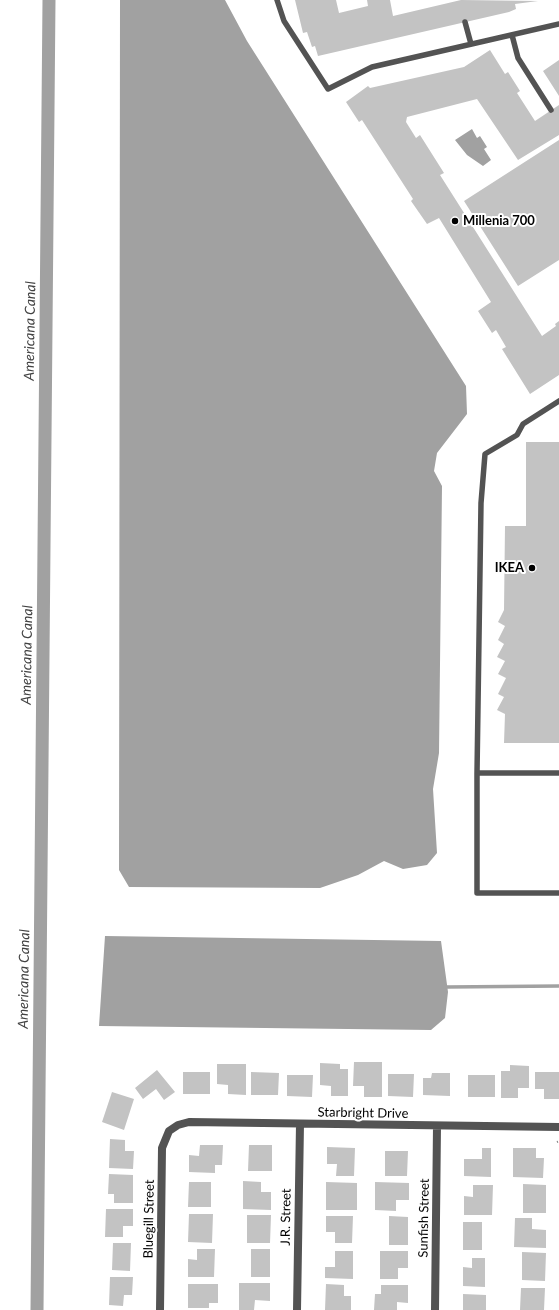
<!DOCTYPE html>
<html>
<head>
<meta charset="utf-8">
<style>
	body { margin:0 }
	canvas { display:block; background:#fff }
</style>
</head>
<body>
<canvas width="559" height="1310"></canvas>
<script>
const g = document.querySelector('canvas').getContext('2d');
g.lineJoin = 'round';
function fillPath(path, color) { g.fillStyle = color; g.fill(path, 'evenodd'); }
const poly = rows => new Path2D(rows.map(r => 'M' + r).join(''));
function stroke(path, color, width, dash) { g.strokeStyle = color; g.lineWidth = width; g.lineCap = dash ? 'butt' : 'round'; g.setLineDash(dash || []); g.stroke(path); }
function drawText(font, color, halo, rows, align = 'center') {
  g.font = font + ' Lato,sans-serif'; g.lineWidth = 4; g.setLineDash([]); g.textBaseline = 'middle'; g.strokeStyle = halo; g.fillStyle = color; for (const [text, x, y, turn = 0] of rows) {
    g.save(); g.translate(x, y); g.rotate((+turn || 0) * Math.PI / 180); g.textAlign = isNaN(turn) ? turn : align; if (halo) g.strokeText(text, 0, 0); g.fillText(text, 0, 0); g.restore();
  }
}
const water = poly([
	[120,0,225,0,247,41,466,386,467,414,437,453,434,471,442,486,439,753,433,789,437,853,427,865,403,869,384,861,358,875,320,888,129,887,119,870],
	[472,129,477,138,480,136,487,147,484,149,491,160,483,166,467,155,455,140],
	[105,936,441,941,448,992,445,1018,431,1030,99,1026]
]);
const stream = poly([
	[447,987,559,986]
]);
const canal = poly([
	[37,1310,49,0]
]);
const building = poly([
	[295,0,336,0,339,13,368,6,367,0,390,0,393,16,461,0,538,1,515,4,516,9,509,12,318,56,315,46,312,47,307,32,303,33],
	[490,50,505,74,508,72,520,91,517,93,535,121,559,105,559,135,518,160,477,99,407,117,406,122,416,138,420,135,444,173,440,175,542,336,556,326,555,324,559,321,559,375,530,394,502,349,506,347,496,330,492,333,478,311,491,302,439,218,427,224,411,201,413,199,362,120,359,122,346,102,368,86,370,88,464,67],
	[559,60,559,96,543,71],
	[559,140,559,260,518,286,464,201],
	[526,442,559,442,559,743,504,743,505,714,497,710,504,697,498,694,506,678,498,674,505,661,497,657,504,644,498,640,505,626,498,622,504,610,505,526,526,526],
	[354,1062,382,1062,382,1097,364,1097,364,1086,353,1086],
	[320,1063,340,1064,340,1069,348,1069,348,1096,331,1096,331,1086,320,1085],
	[217,1064,246,1064,246,1095,228,1094,228,1085,217,1084],
	[510,1065,529,1066,529,1088,518,1088,518,1098,501,1098,501,1071,510,1071],
	[157,1070,175,1092,164,1100,156,1089,143,1099,135,1088],
	[183,1072,210,1072,210,1094,183,1094],
	[251,1072,279,1073,278,1095,251,1095],
	[535,1072,559,1072,559,1099,544,1099,544,1089,535,1089],
	[432,1073,450,1073,450,1096,423,1095,423,1078,431,1078],
	[388,1074,414,1074,413,1097,388,1096],
	[287,1075,313,1075,312,1097,287,1096],
	[468,1075,495,1075,495,1097,468,1097],
	[112,1092,134,1099,124,1130,102,1122],
	[110,1139,125,1140,125,1151,134,1151,133,1169,109,1168],
	[200,1145,223,1145,222,1165,215,1165,215,1173,189,1172,189,1155,199,1156],
	[249,1145,272,1145,272,1171,248,1171],
	[327,1147,355,1148,354,1176,336,1176,337,1164,327,1164],
	[482,1148,491,1148,491,1177,464,1176,464,1159,482,1159],
	[513,1148,536,1148,536,1158,544,1158,543,1178,513,1177],
	[385,1151,408,1151,407,1176,385,1176],
	[109,1174,133,1175,133,1203,114,1203,114,1194,108,1194],
	[243,1181,261,1182,261,1192,271,1192,271,1210,243,1209],
	[189,1182,211,1182,211,1207,188,1207],
	[326,1182,357,1183,357,1210,326,1210],
	[375,1182,409,1183,409,1200,396,1200,396,1211,375,1210],
	[523,1184,546,1185,546,1213,523,1213],
	[473,1185,493,1185,492,1215,464,1215,464,1196,473,1197],
	[106,1209,133,1209,133,1226,123,1226,123,1237,105,1237],
	[189,1214,213,1214,212,1243,188,1242],
	[247,1215,271,1215,270,1243,247,1243],
	[326,1216,353,1216,352,1243,335,1243,335,1232,326,1232],
	[389,1216,408,1217,408,1245,389,1245],
	[515,1218,532,1218,532,1229,546,1230,546,1248,514,1247],
	[463,1222,482,1222,482,1250,463,1250],
	[113,1243,131,1243,130,1271,112,1270],
	[197,1249,215,1249,214,1277,188,1277,188,1259,197,1260],
	[251,1249,270,1249,270,1277,251,1277],
	[335,1251,353,1251,353,1279,325,1278,325,1267,335,1267],
	[380,1251,408,1251,408,1268,398,1268,398,1279,380,1279],
	[522,1252,546,1253,545,1281,522,1280],
	[472,1258,485,1258,485,1287,463,1286,463,1267,472,1268],
	[110,1277,133,1277,132,1295,124,1295,123,1306,109,1305],
	[239,1283,270,1283,270,1301,255,1300,254,1310,239,1310],
	[188,1284,218,1284,218,1303,209,1303,209,1308,188,1308],
	[326,1284,344,1285,344,1296,351,1296,351,1310,325,1310],
	[381,1285,408,1285,408,1303,397,1302,397,1310,374,1310,375,1294,381,1294],
	[521,1288,545,1288,544,1310,520,1310],
	[463,1294,486,1295,486,1310,463,1310]
]);
const path = poly([
	[557,1142,559,1141]
]);
const lane = poly([
	[277,0,284,21,328,89,372,67,559,24],
	[465,22,471,44],
	[512,35,518,58,551,110],
	[559,401,523,424,517,435,485,454,481,503,477,773,477,893,559,893],
	[477,773,559,773]
]);
const street = poly([
	[160,1310,162,1148,169,1131,178,1125,189,1122,559,1127],
	[297,1310,300,1124],
	[435,1310,437,1126]
]);
const markers = [
	[455,221,4,"#000"],
	[532,568,4,"#000"]
];
const poiNames = [
	["Millenia 700",463,221],
	["IKEA",524,568,"right"]
];
const streetNames = [
	["Starbright Drive",363,1113,1],
	["J.R. Street",286,1217,-89],
	["Sunfish Street",424,1218,-89],
	["Bluegill Street",149,1219,-89]
];
const waterNames = [
	["Americana Canal",30,331,-89],
	["Americana Canal",27,655,-89],
	["Americana Canal",24,979,-89]
];
fillPath(water, '#a1a1a1');
stroke(stream, '#a1a1a1', 3.5);
stroke(canal, '#a1a1a1', 13);
fillPath(building, '#c3c3c3');
stroke(path, '#757575', 2, [1, 2]);
stroke(lane, '#535353', 5.5);
stroke(street, '#535353', 8);
for (const [x, y, r, color] of markers) { const dot = new Path2D(); dot.arc(x, y, r, 0, 2 * Math.PI); g.fillStyle = color; g.fill(dot); stroke(dot, '#fff', 1.5); }
drawText('bold 13px', '#000', '#fff', poiNames, 'left');
drawText('13px', '#000', '#fff', streetNames);
drawText('italic 14px', '#424242', '#fff', waterNames);
</script>
</body>
</html>
